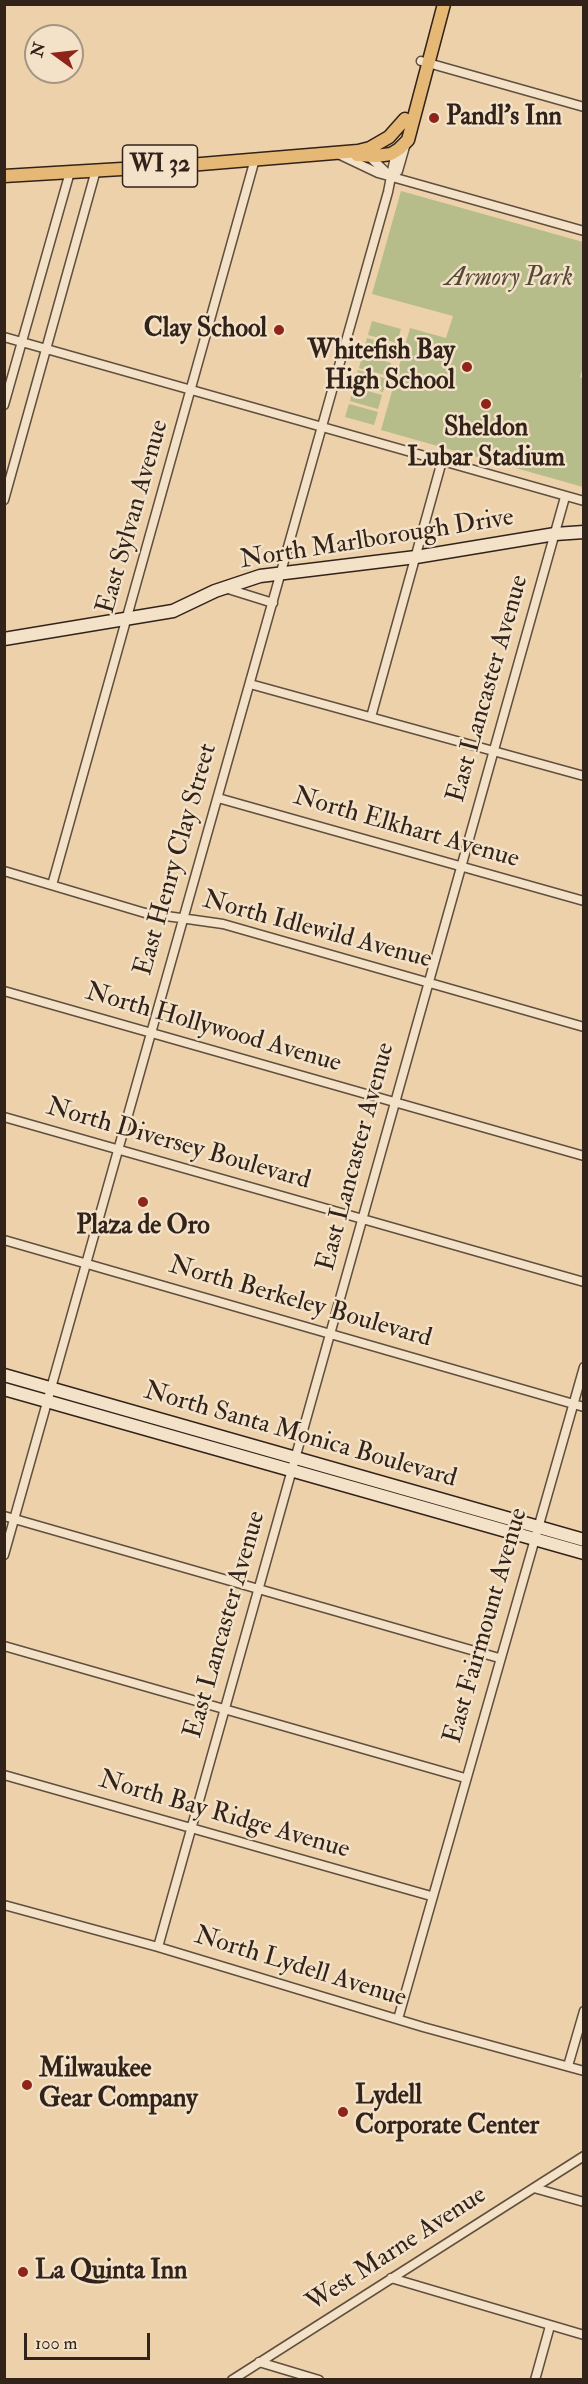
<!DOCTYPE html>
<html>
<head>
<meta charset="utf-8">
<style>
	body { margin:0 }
	#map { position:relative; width:588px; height:2384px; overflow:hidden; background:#ecd1aa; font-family:"IM FELL Double Pica",serif }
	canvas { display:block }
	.frame { position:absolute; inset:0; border:6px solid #32231a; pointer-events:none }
	.north { position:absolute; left:24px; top:24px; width:60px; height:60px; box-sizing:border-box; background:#f3e1c8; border:2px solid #a69582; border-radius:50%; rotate:285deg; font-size:16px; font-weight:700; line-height:24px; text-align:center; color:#32231a }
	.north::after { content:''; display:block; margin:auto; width:21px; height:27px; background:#8f2418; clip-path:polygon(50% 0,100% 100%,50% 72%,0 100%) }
	.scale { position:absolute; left:24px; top:2333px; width:126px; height:27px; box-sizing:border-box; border:3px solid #32231a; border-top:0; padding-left:8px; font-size:18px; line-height:21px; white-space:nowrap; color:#32231a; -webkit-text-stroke:4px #f3e1c8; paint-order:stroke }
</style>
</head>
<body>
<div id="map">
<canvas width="588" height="2384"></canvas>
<div class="frame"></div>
<div class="north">N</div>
<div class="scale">100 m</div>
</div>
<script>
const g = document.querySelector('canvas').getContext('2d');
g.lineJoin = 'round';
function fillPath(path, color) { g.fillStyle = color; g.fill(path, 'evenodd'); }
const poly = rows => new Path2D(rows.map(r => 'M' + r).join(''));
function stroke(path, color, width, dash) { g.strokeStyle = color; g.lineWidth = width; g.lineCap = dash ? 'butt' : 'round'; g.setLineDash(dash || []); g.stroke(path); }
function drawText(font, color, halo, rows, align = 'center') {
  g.font = font + ' "IM FELL Double Pica",serif'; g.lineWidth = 5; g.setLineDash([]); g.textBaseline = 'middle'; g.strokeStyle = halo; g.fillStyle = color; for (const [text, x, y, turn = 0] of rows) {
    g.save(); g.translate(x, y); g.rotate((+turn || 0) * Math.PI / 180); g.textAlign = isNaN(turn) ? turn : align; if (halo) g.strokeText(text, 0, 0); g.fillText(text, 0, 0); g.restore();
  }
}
const green = poly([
	[401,191,583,242,584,364,580,377,584,379,583,487,381,430,410,328,446,338,453,316,372,294],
	[372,321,401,329,397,343,368,335],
	[367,338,396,346,392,359,364,351],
	[363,354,391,363,388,376,359,368],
	[358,370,387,379,383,392,354,384],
	[353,387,382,395,378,409,350,401],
	[349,404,378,412,374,425,345,417]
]);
const street = poly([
	[421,61,584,107],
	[338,154,378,173,584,231],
	[370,157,391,177],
	[391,177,398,171,406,143],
	[4,337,584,501],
	[4,405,70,172],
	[4,500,96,170],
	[225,588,273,603],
	[250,684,584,776],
	[371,717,442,461],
	[218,798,584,901],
	[4,871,145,913,223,924,584,1027],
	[52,885,255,159],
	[4,991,584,1156],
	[4,1117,584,1282],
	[4,1240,584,1407],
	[4,1516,499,1658],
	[4,1555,357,302,388,192,396,151],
	[4,1646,465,1778],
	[4,1775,431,1896],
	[4,1905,158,1947,423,2027,584,2071],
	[158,1947,565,497],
	[398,2019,584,1367],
	[568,2066,584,2011],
	[534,2188,584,2202],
	[391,2278,584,2335],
	[259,2362,319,2380],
	[232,2380,584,2156],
	[535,2380,550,2326]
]);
const secondary = poly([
	[4,639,173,611,215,591,260,576,416,557,555,534,584,532],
	[4,1375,584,1540],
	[4,1389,584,1553]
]);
const primary = poly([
	[357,155,376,156,391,154,399,149,408,140,444,4],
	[4,176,189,165,358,151,370,148,389,137,405,119]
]);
const markers = [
	[434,118,6,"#8f2418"],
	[279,330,6,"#8f2418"],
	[467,367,6,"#8f2418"],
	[486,404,6,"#8f2418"],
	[143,1202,6,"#8f2418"],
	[27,2085,6,"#8f2418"],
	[343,2112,6,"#8f2418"],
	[23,2272,6,"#8f2418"]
];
const shields = [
	[160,166,75]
];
const shieldNames = [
	["WI 32",160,166]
];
const poiNames = [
	["Pandl's Inn",446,118],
	["Clay School",267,330,"right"],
	["Whitefish Bay",455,352,"right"],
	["High School",455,382,"right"],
	["Sheldon",486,429,"center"],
	["Lubar Stadium",486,459,"center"],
	["Plaza de Oro",143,1227,"center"],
	["Milwaukee",39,2070],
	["Gear Company",39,2100],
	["Lydell",355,2097],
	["Corporate Center",355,2127],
	["La Quinta Inn",35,2272]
];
const parkNames = [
	["Armory Park",509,279]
];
const streetNames = [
	["East Sylvan Avenue",134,517,-74],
	["North Marlborough Drive",377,540,-9],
	["East Lancaster Avenue",489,689,-74],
	["North Elkhart Avenue",406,829,16],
	["East Henry Clay Street",177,860,-74],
	["North Idlewild Avenue",317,931,15],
	["North Hollywood Avenue",213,1029,16],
	["North Diversey Boulevard",178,1145,16],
	["East Lancaster Avenue",357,1157,-75],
	["North Berkeley Boulevard",300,1303,16],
	["North Santa Monica Boulevard",300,1436,16],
	["East Lancaster Avenue",226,1625,-74],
	["East Fairmount Avenue",487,1626,-74],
	["North Bay Ridge Avenue",224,1816,16],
	["North Lydell Avenue",300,1968,17],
	["West Marne Avenue",397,2250,-33]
];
fillPath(green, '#b6bc8a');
stroke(street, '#604e3e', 11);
stroke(secondary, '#32231a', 15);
stroke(primary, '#32231a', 15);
stroke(street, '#f3e1c8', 8);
stroke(secondary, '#f3e1c8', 12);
stroke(primary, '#e6b875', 12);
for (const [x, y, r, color] of markers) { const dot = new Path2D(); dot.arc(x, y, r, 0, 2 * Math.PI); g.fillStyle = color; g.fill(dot); stroke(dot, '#f3e1c8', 2); }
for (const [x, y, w] of shields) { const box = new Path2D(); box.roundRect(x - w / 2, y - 21, w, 42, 4.5); g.fillStyle = '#f3e1c8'; g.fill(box); stroke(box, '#32231a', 1.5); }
drawText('bold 24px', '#32231a', null, shieldNames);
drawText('bold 26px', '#32231a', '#f3e1c8', poiNames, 'left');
drawText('italic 26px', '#534936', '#f3e1c8', parkNames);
drawText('26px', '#32231a', '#f3e1c8', streetNames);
</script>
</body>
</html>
